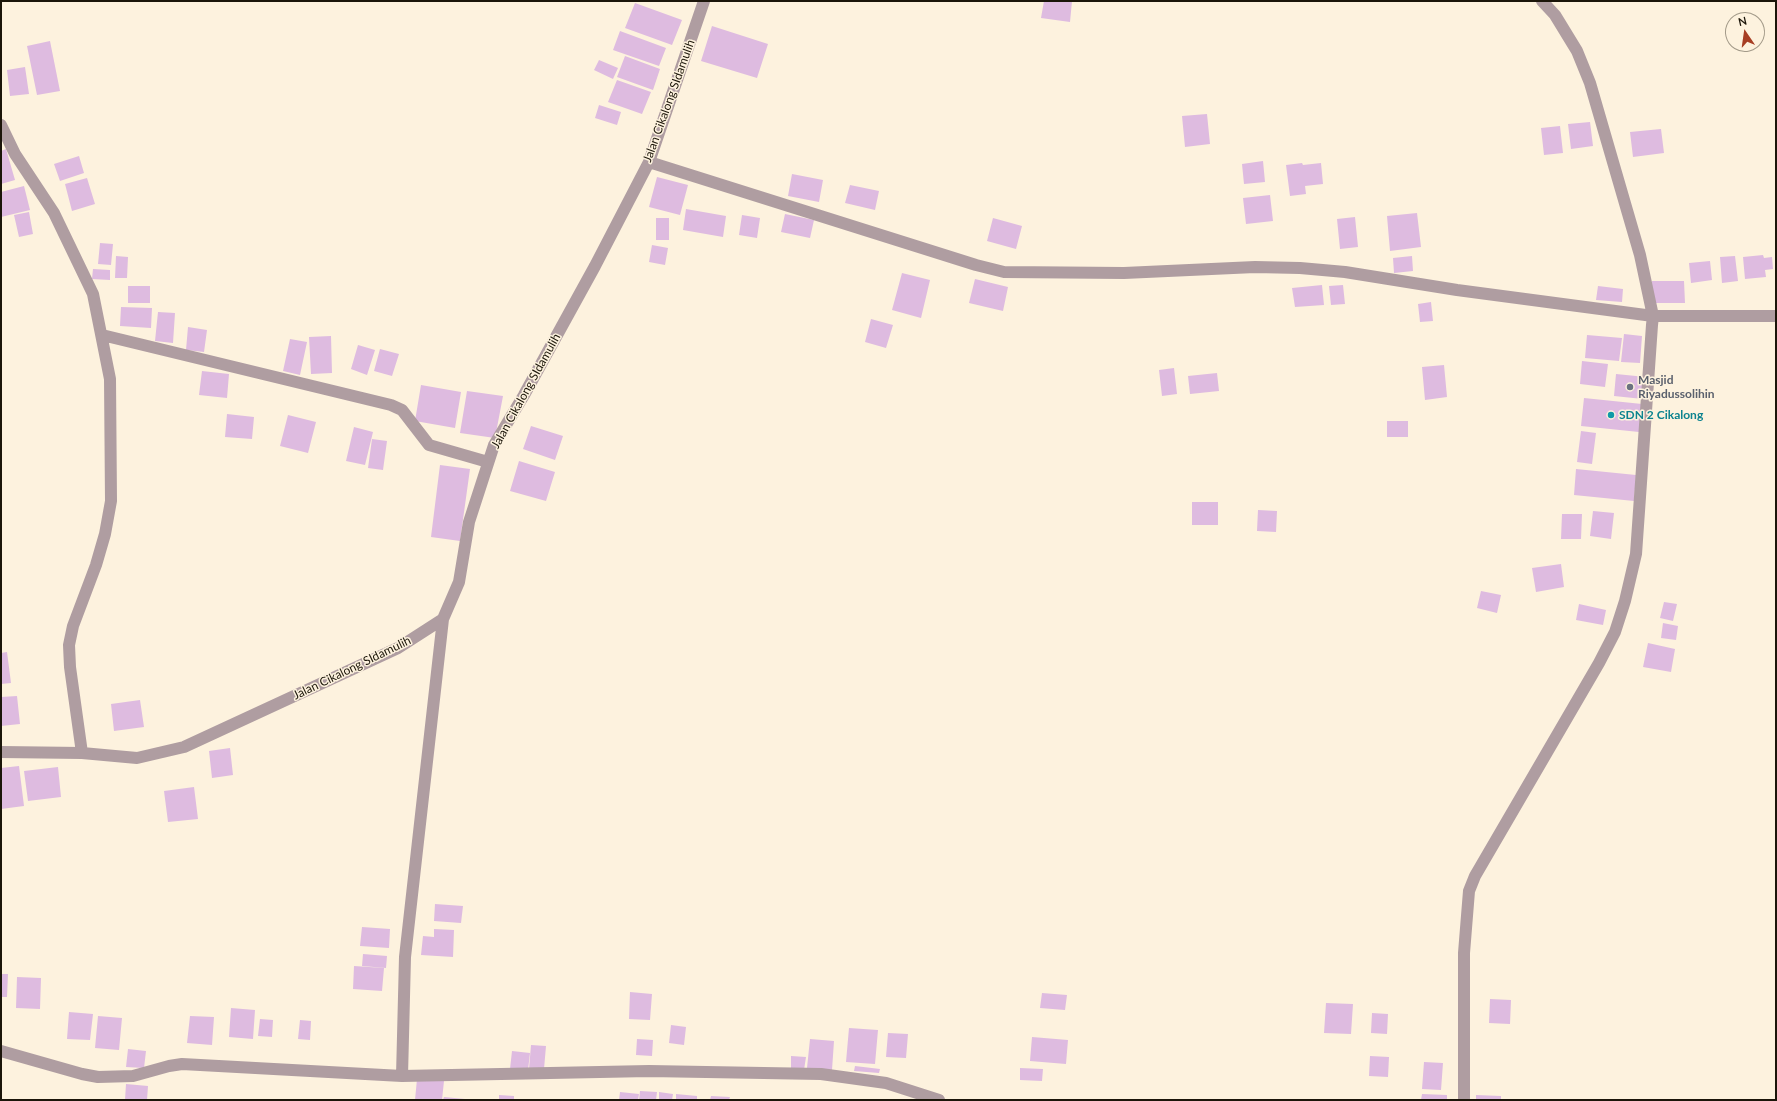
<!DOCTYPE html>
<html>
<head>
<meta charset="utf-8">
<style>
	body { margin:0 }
	#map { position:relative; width:1777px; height:1101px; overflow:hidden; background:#fdf2de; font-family:Lato,sans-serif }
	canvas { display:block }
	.frame { position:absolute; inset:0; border:2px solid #1b1509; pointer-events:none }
	.north { position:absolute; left:1725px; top:12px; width:40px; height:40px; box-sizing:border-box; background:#fdf2de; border:1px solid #a39a89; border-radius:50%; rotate:347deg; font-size:11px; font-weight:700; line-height:16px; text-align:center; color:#1b1509 }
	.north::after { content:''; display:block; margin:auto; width:14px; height:18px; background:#a73e23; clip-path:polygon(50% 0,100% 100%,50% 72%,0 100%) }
</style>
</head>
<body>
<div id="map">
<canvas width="1777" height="1101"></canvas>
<div class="frame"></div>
<div class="north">N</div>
</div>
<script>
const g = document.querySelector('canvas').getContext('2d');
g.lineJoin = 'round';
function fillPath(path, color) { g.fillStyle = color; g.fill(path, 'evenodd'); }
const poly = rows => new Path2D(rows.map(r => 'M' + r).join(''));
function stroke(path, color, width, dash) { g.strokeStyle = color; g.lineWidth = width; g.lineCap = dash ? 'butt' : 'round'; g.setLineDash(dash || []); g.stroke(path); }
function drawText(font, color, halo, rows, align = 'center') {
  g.font = font + ' Lato,sans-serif'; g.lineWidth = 3; g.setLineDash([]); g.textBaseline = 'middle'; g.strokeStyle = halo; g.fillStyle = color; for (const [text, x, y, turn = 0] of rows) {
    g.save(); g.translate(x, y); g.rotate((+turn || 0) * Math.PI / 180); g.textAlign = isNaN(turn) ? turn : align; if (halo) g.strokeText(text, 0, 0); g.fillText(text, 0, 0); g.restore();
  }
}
const building = poly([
	[1044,1,1072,1,1070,22,1041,18],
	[635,3,682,20,672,45,625,28],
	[712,26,768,44,757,78,701,61],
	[620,31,666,48,659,66,613,50],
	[50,41,60,91,37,95,27,46],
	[625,56,660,69,653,90,617,77],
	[599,60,618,68,613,79,594,70],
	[25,67,29,94,10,96,7,70],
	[617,80,651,92,642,114,608,102],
	[599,105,621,112,617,125,595,118],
	[1207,114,1210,144,1185,147,1182,116],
	[1590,122,1593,146,1571,149,1568,124],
	[1560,126,1563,153,1544,155,1541,128],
	[1661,129,1664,153,1633,157,1630,132],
	[6,149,15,180,1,184,1,151],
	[79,156,84,173,60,181,54,164],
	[1263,161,1265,182,1244,184,1242,164],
	[1302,163,1303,165,1321,163,1323,184,1305,186,1306,194,1290,196,1286,165],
	[792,174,823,180,819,202,788,196],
	[657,177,688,185,680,215,649,207],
	[87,178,95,204,72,211,65,184],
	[850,185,879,191,875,210,845,203],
	[24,186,30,210,1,217,1,192],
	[1270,195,1273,221,1246,224,1243,198],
	[686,209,726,216,723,237,683,230],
	[29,212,33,234,19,237,14,215],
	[1417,213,1421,247,1390,251,1387,216],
	[785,214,814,220,810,238,781,232],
	[742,215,760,218,757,238,739,235],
	[1355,217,1358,247,1340,249,1337,219],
	[656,218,669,218,669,240,656,240],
	[993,218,1022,226,1016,249,987,241],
	[100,243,113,244,111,265,98,264],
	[652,245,668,248,665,265,649,262],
	[1763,255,1764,258,1772,257,1773,269,1765,270,1766,277,1745,279,1743,257],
	[116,256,128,257,127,278,115,278],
	[1412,256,1413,271,1394,273,1393,258],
	[1735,256,1738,281,1722,283,1720,257],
	[1710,261,1712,280,1691,283,1689,263],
	[93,269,110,270,110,280,92,279],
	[902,273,930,280,921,318,892,310],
	[975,279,1008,287,1003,311,969,303],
	[1652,281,1684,281,1685,303,1652,303],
	[1322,285,1324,305,1295,307,1292,288],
	[1343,285,1345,304,1331,305,1329,286],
	[128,286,150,286,150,303,128,303],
	[1598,286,1623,289,1622,302,1596,300],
	[1431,302,1433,321,1420,322,1418,304],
	[121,307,152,308,151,328,120,326],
	[158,312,175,313,173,343,155,341],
	[871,319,893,325,886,348,865,342],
	[188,327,207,330,204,352,186,350],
	[1624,334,1642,336,1640,363,1621,362],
	[1587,335,1622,338,1619,361,1585,358],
	[331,336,332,373,311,374,309,337],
	[290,339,307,342,300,375,283,371],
	[358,345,375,350,367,375,351,369],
	[380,349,399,354,392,376,374,371],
	[1582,361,1608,364,1605,387,1580,384],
	[1444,365,1447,397,1425,400,1422,367],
	[1174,368,1177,394,1162,396,1159,370],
	[202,371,229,374,227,398,199,395],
	[1217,373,1219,391,1190,394,1188,376],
	[1616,374,1646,377,1643,399,1614,396],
	[421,385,461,392,455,428,415,421],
	[467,391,503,396,495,438,460,433],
	[1584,398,1642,404,1639,432,1581,426],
	[227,414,254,417,252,439,225,437],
	[288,415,316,422,308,453,280,446],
	[1387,421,1408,421,1408,437,1387,437],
	[531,426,563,436,555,460,523,449],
	[354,427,373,432,365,465,346,461],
	[1581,431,1596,433,1592,464,1577,462],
	[372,439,387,441,383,470,368,468],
	[519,461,555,472,546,501,510,491],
	[440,465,470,469,460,541,431,537],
	[1576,469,1636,475,1634,501,1574,495],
	[1192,502,1218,502,1218,525,1192,525],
	[1258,510,1277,511,1276,532,1257,531],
	[1593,511,1614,513,1611,539,1590,536],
	[1562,514,1582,514,1581,539,1561,539],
	[1561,564,1564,587,1536,592,1532,568],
	[1481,591,1501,595,1497,613,1477,608],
	[1664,602,1677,604,1673,621,1660,618],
	[1579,604,1606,610,1603,625,1576,620],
	[1663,623,1678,626,1676,640,1661,638],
	[1648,643,1675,649,1671,672,1643,667],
	[7,652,11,683,1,684,1,653],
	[17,696,20,724,1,726,1,697],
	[140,700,144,727,114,731,111,704],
	[230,748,233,775,212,778,209,751],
	[19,766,24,806,1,809,1,768],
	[58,767,61,797,28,801,24,771],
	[194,787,198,819,168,822,164,791],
	[435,904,463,906,461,923,434,921],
	[362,927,390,929,389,948,360,946],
	[434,929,454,930,453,957,421,955,423,936,434,937],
	[363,954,387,956,386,968,362,966],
	[354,966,384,968,382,991,353,989],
	[1,974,8,974,7,997,1,997],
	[17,977,41,978,40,1009,16,1008],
	[630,992,652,994,650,1020,629,1019],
	[1042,993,1067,995,1065,1010,1040,1008],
	[1490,999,1511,1000,1510,1024,1489,1023],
	[1326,1003,1353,1004,1351,1034,1324,1033],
	[231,1008,255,1010,253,1039,229,1037],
	[69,1012,93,1014,90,1040,67,1039],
	[1372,1013,1388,1014,1387,1034,1371,1033],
	[98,1016,122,1018,119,1050,95,1048],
	[190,1016,214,1017,212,1045,187,1043],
	[260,1019,273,1020,272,1037,258,1036],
	[300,1020,311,1021,310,1040,298,1039],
	[671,1025,686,1027,684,1045,669,1043],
	[849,1028,878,1030,875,1064,846,1062],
	[888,1033,908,1034,906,1058,886,1057],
	[1032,1037,1068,1040,1066,1064,1030,1061],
	[637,1039,653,1040,652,1056,636,1055],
	[810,1039,834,1041,832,1070,807,1068],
	[531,1045,546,1046,544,1069,529,1069],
	[128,1049,146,1051,144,1068,126,1067],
	[512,1051,530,1053,528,1070,510,1069],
	[791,1056,806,1057,804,1070,791,1069],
	[1370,1056,1389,1057,1388,1077,1369,1076],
	[1424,1062,1443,1063,1441,1090,1422,1089],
	[855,1066,880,1069,879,1073,854,1071],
	[1020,1068,1043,1069,1042,1081,1020,1080],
	[417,1079,444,1081,442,1100,415,1100],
	[126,1084,148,1086,147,1100,125,1100],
	[640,1091,657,1092,656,1100,639,1100],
	[620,1092,639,1094,638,1100,619,1100],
	[659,1092,673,1094,672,1100,659,1100],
	[676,1094,697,1096,697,1100,676,1100],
	[1422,1094,1447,1095,1447,1100,1421,1100],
	[499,1095,514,1096,514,1100,499,1100],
	[1476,1095,1501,1096,1501,1100,1476,1100],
	[711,1096,730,1097,729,1100,710,1100],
	[444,1097,465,1099,465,1100,443,1100]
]);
const minor = poly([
	[1,125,15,154,54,213,93,294,110,379,111,501,105,534,96,565,73,626,69,645,70,667,82,753],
	[649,162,976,265,1004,272,1124,273,1255,267,1300,268,1345,272,1457,290,1653,316,1776,316],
	[102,335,391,405,402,410,429,445,488,462],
	[1,752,82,753,137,758,184,747,398,648,443,619,459,582,469,522,494,445,524,395,595,266,649,162,704,1],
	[1,1051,82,1074,98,1077,133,1076,169,1066,182,1064,402,1076,649,1071,821,1074,886,1083,939,1100],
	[402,1076,405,957,443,619],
	[1464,1100,1464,953,1469,891,1475,876,1599,663,1615,632,1625,601,1636,554,1652,325,1653,316,1640,255,1590,83,1577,51,1555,15,1542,1]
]);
const markers = [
	[1630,387,4,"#6b7280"],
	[1611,415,4,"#0f9aa8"]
];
const streetNames = [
	["Jalan Cikalong SIdamulih",669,101,-70],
	["Jalan Cikalong SIdamulih",526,391,-61],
	["Jalan Cikalong SIdamulih",352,668,-26]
];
const worshipNames = [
	["Masjid",1638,380],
	["Riyadussolihin",1638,394]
];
const cultureNames = [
	["SDN 2 Cikalong",1619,415]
];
fillPath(building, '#debbe0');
stroke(minor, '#af9da1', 12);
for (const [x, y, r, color] of markers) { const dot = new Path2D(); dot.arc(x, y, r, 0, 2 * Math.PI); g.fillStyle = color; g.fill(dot); stroke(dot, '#fdf2de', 1.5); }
drawText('12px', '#1b1509', '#fdf2de', streetNames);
drawText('bold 12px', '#5b616d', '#fdf2de', worshipNames, 'left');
drawText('bold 12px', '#0d838f', '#fdf2de', cultureNames, 'left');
</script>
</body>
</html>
